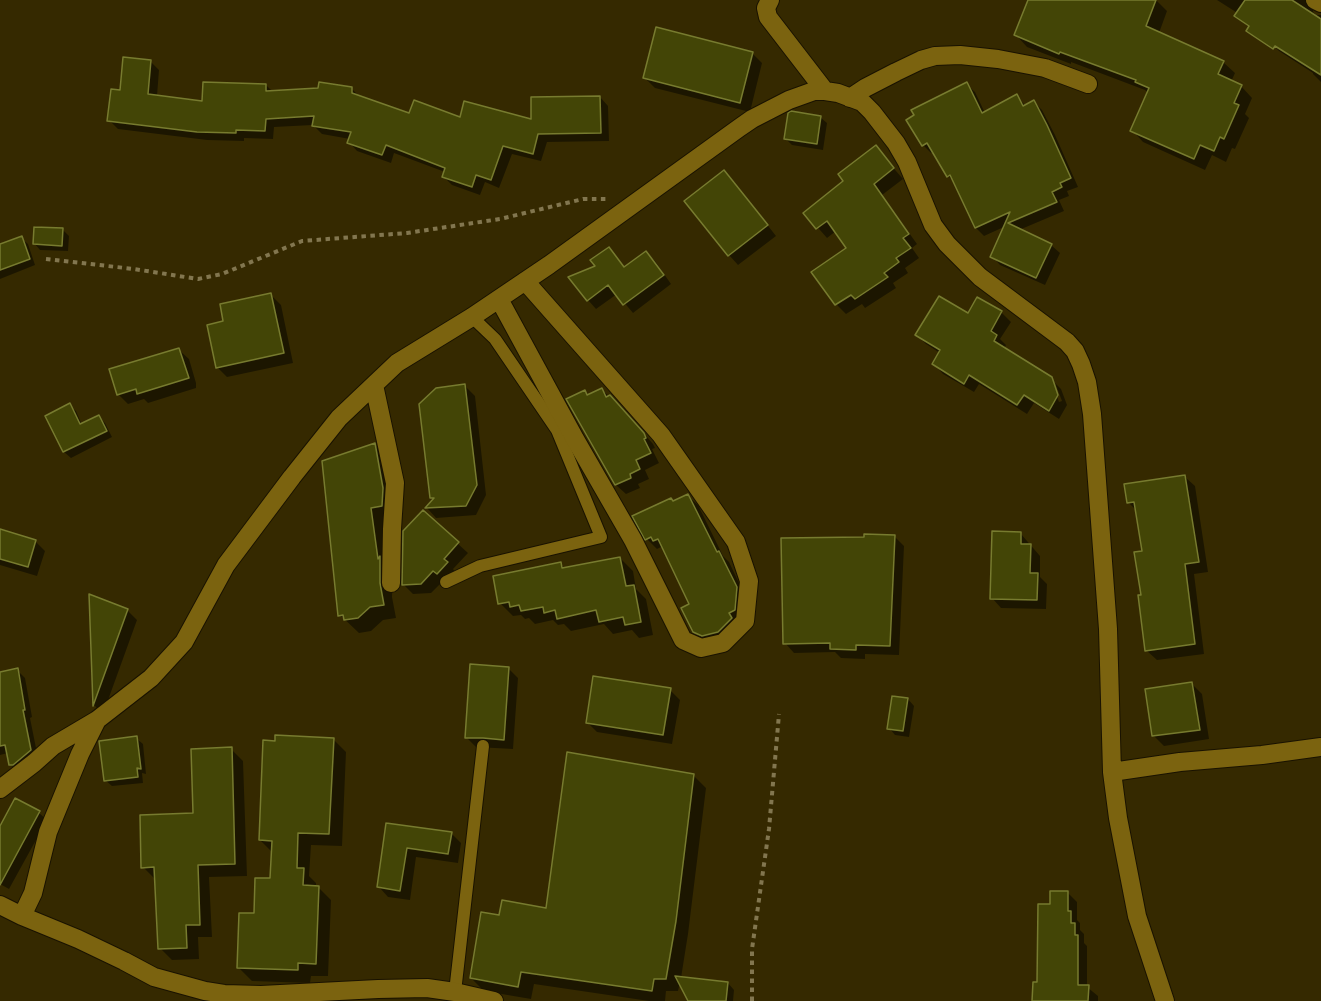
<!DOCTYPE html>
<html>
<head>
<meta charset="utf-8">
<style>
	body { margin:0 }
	canvas { display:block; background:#352900 }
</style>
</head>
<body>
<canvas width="1321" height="1001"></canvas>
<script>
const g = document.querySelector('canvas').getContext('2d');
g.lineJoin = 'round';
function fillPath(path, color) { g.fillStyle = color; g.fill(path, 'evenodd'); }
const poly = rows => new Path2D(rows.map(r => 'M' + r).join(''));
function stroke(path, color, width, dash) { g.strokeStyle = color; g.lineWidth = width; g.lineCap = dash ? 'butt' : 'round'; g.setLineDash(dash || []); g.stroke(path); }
const shadow = poly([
	[1030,0,1156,0,1167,11,1159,33,1223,62,1235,73,1231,82,1241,86,1252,98,1245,114,1249,118,1235,149,1232,148,1226,162,1212,155,1205,170,1143,142,1132,130,1148,93,1145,90,1071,62,1071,64,1027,47,1016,35],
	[1217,0,1319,0,1314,4,1313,12,1316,15,1321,15,1321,82,1313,74,1313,73,1279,51,1269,41,1272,35],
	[752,53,762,63,750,112,655,88,645,78],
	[150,61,159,70,157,96,204,102,266,85,273,92,352,89,360,97,410,115,461,119,533,121,600,97,608,106,609,141,547,142,541,161,512,154,499,188,485,182,480,195,452,185,443,176,445,172,394,153,391,163,357,151,349,142,350,139,322,134,313,125,274,127,273,139,244,138,244,141,207,140,118,129,109,120,121,92],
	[966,84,975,92,985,113,1016,96,1026,106,1034,102,1042,110,1055,135,1078,187,1067,191,1069,196,1059,200,1064,211,1019,230,1051,245,1060,253,1045,285,1000,265,992,256,1006,226,984,236,976,228,955,182,948,176,934,151,931,153,923,145],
	[820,117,827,123,823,150,792,145,786,139],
	[875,147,903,179,882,195,917,244,912,248,919,258,905,268,908,273,893,283,896,288,865,308,862,304,846,314,837,305,814,272,848,248,836,231,827,238,805,213,845,181],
	[724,172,734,182,776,236,738,265,729,255],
	[63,230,69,236,68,251,40,250,34,243],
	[21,238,28,244,35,265,0,279,0,246],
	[608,248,625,268,646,253,655,261,671,284,633,313,617,294,596,309,588,300,597,267],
	[271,295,281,305,293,363,227,377,217,367,225,322],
	[1001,312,1011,322,1000,339,1006,345,1004,349,1051,381,1059,402,1062,401,1055,383,1061,389,1067,405,1059,419,1034,403,1027,414,979,384,974,392,943,374,934,364,940,353,926,344,917,335,969,315],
	[179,350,189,359,196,383,196,388,148,403,144,399,128,404,118,394],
	[465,386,475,396,486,495,476,515,436,518,427,508,434,500,432,498],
	[602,390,620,406,653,444,655,448,652,449,659,463,645,470,649,479,638,484,640,488,626,494,616,485,584,392,588,396],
	[69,405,76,411,82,425,99,417,105,423,112,437,71,458,64,452,47,416],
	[375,445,388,458,395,519,383,520,389,567,393,571,392,597,396,618,383,620,371,631,359,633,340,615],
	[1185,477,1195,486,1208,572,1194,574,1204,654,1157,660,1147,651,1142,596,1143,552,1137,511,1128,502],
	[688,496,698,505,723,556,729,562,746,598,741,629,704,641,694,631,691,605,664,550,661,547,657,549,647,539,674,502],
	[423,512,468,553,453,569,456,573,444,580,431,593,413,594,403,584],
	[0,530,35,541,45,551,37,576,0,565],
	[1021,534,1040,556,1040,577,1047,584,1046,609,1001,608,992,598],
	[894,536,904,546,899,655,865,654,865,659,841,658,835,652,794,653,785,643],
	[620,558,633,571,636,589,646,599,653,635,639,638,632,630,613,634,604,624,571,631,564,624,558,625,553,620,535,624,529,618,525,619,521,615,513,616,500,603,560,564,566,569],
	[91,596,128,611,137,620,103,714,94,705],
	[508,668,518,678,513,749,476,747,466,737],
	[17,670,25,678,32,717,30,718,38,758,18,772,11,765,8,753,0,755,0,673],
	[1192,684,1202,694,1209,739,1164,746,1154,736],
	[670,690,680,700,672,744,597,732,587,722],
	[908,699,914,706,909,737,895,735,889,728],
	[136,738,143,744,146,774,142,773,143,783,112,786,105,780],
	[333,739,346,752,342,846,311,845,309,876,316,883,316,887,318,887,331,900,328,976,311,976,310,983,252,981,239,968,255,915,272,880,273,853,260,840],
	[231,749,243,761,247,876,209,877,212,937,198,937,199,959,172,960,160,948,155,879,143,867,194,814],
	[694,776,706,788,688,934,681,978,728,983,734,990,733,1001,690,1001,680,982,678,991,666,991,665,1001,649,1001,534,984,531,999,484,991,471,978,500,917,548,909],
	[39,813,47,820,9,889,0,884,0,829],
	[388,824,451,833,461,843,458,863,416,857,410,900,388,897,379,887],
	[1067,892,1077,902,1077,920,1080,923,1080,930,1084,934,1084,943,1087,946,1087,987,1098,996,1098,1001,1033,1001,1039,984,1051,905]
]);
const building = poly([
	[1028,0,1156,0,1146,26,1224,61,1218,74,1242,85,1234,103,1239,105,1224,139,1220,137,1214,151,1200,145,1194,159,1130,131,1149,88,1135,82,1136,80,1060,52,1059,54,1014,35,1028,0],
	[1245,0,1292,0,1321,19,1321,75,1275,46,1273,49,1246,31,1249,26,1234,16,1245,0],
	[656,27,753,52,740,103,643,78,656,27],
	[123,57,151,60,148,94,202,101,203,82,266,84,266,91,318,88,319,82,352,87,352,93,409,113,414,100,460,117,464,101,531,119,531,97,600,96,601,133,538,134,533,154,503,146,491,180,476,175,472,187,442,177,445,168,386,145,382,155,347,143,351,132,312,126,314,116,266,119,265,131,236,130,236,133,197,132,107,121,111,89,120,90,123,57],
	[967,82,982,113,1017,94,1023,106,1034,100,1047,125,1071,178,1060,183,1062,187,1052,192,1057,202,1008,223,1052,244,1036,278,990,257,1010,212,975,228,950,175,947,177,927,143,922,146,906,120,914,115,911,110,967,82],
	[791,111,821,116,817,144,784,139,788,113,791,111],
	[876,145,894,168,874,184,909,234,903,238,911,248,896,258,899,262,884,273,888,277,855,299,851,295,835,305,811,272,846,248,827,221,816,229,803,213,843,181,838,174,876,145],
	[724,170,768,225,728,256,684,201,724,170],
	[34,227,63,228,62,246,33,244,34,227],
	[22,236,30,259,0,270,0,244,22,236],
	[609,247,624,267,646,251,664,275,623,305,608,285,587,301,568,277,595,266,590,260,609,247],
	[271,293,284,353,216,368,207,325,223,321,220,304,271,293],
	[939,296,968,313,977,297,1002,311,991,331,997,335,994,341,1052,377,1058,395,1049,411,1024,395,1017,405,969,375,964,384,932,364,940,350,915,335,939,296],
	[179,348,189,378,137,394,136,389,117,395,109,369,179,348],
	[465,384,477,485,466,506,425,508,434,498,430,498,419,404,436,388,465,384],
	[602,388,606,397,610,395,644,433,646,438,644,439,651,453,636,460,640,469,630,474,631,478,615,485,566,399,585,390,587,395,602,388],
	[70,403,80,424,99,415,107,431,63,452,45,416,70,403],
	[375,443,383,488,382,506,371,508,378,559,380,556,380,583,384,605,370,607,358,618,344,620,343,615,338,616,322,461,375,443],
	[1185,475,1199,562,1185,564,1195,644,1145,651,1138,595,1141,595,1134,552,1142,551,1134,502,1127,503,1124,484,1185,475],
	[688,494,717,552,719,551,737,587,735,610,729,613,732,618,718,632,702,636,693,632,681,608,689,604,658,539,653,541,651,537,645,540,632,516,671,498,673,501,688,494],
	[423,510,459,542,444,559,448,562,437,574,433,571,421,584,402,585,403,531,423,510],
	[0,529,36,540,28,567,0,559,0,529],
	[992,531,1021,532,1021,544,1031,544,1030,573,1038,573,1037,600,990,599,992,531],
	[864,534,895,535,890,646,856,645,856,650,830,649,830,643,783,644,781,538,864,537,864,534],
	[620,557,626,586,634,585,641,622,625,625,623,617,599,622,596,610,557,619,555,610,544,613,543,607,521,611,519,605,510,607,509,602,498,604,493,576,561,562,562,568,620,557],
	[89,594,128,609,93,706,89,594],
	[470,664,509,667,504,740,483,738,465,738,470,664],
	[18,668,25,710,23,710,31,750,13,765,9,765,5,745,0,746,0,672,18,668],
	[593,676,671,688,663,735,586,723,593,676],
	[1192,682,1200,730,1152,736,1145,689,1192,682],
	[892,696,908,698,903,731,887,729,892,696],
	[275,735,334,738,329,834,298,833,297,868,304,868,303,885,319,886,316,964,298,963,298,970,237,968,239,913,254,913,255,878,270,878,272,841,259,840,263,740,275,741,275,735],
	[137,736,141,769,137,768,138,777,104,781,99,741,137,736],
	[232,747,235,864,198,865,200,925,186,925,187,948,158,949,154,867,141,868,140,815,193,813,191,749,232,747],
	[567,752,694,774,676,921,666,979,654,979,652,991,521,972,518,987,470,978,481,912,499,915,502,900,546,908,567,752],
	[15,798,40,811,0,885,0,826,15,798],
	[386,823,452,832,448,854,407,848,400,891,377,887,386,823],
	[1050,891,1068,891,1068,911,1071,911,1071,923,1075,923,1075,935,1078,935,1078,985,1089,985,1088,1001,1032,1001,1033,982,1037,982,1038,904,1050,904,1050,891],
	[675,976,728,982,726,1001,688,1001,675,976]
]);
const path = poly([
	[46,259,134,269,198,279,222,274,302,241,407,233,500,219,583,199,608,199],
	[752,1001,752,949,769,829,779,714]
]);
const service = poly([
	[446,582,480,566,601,537,557,430,495,339,472,317],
	[455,992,483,746]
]);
const minor = poly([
	[770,0,766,8,768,17,825,91],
	[1315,0,1321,3],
	[850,98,865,88,896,72,921,60,935,56,960,55,998,59,1045,68,1088,84],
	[499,299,575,439,633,540,683,640,701,648,723,643,745,621,749,581,736,542,661,435,525,281],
	[374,385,395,483,392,529,391,583],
	[1112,772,1180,762,1262,755,1321,747],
	[0,789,34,763,53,746,97,720],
	[0,905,22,916,78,939,124,961,154,977,205,991,224,994,261,995,378,989,427,988,455,992,494,1001],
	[22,916,33,893,48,832,80,754,97,720,151,678,184,642,226,565,292,477,339,418,397,363,472,317,549,265,739,128,752,119,789,100,814,91,825,91,838,93,862,102,872,112,896,143,907,162,933,225,947,244,980,277,1067,342,1075,351,1081,364,1087,382,1092,414,1108,629,1112,772,1118,818,1137,916,1165,1001]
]);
fillPath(shadow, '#0007');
fillPath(building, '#434506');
stroke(building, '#777b2f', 1.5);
stroke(service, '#191200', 14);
stroke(minor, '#191200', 20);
stroke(path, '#82764f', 4, [4.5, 4.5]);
stroke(service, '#7b630f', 12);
stroke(minor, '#7b630f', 18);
</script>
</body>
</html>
